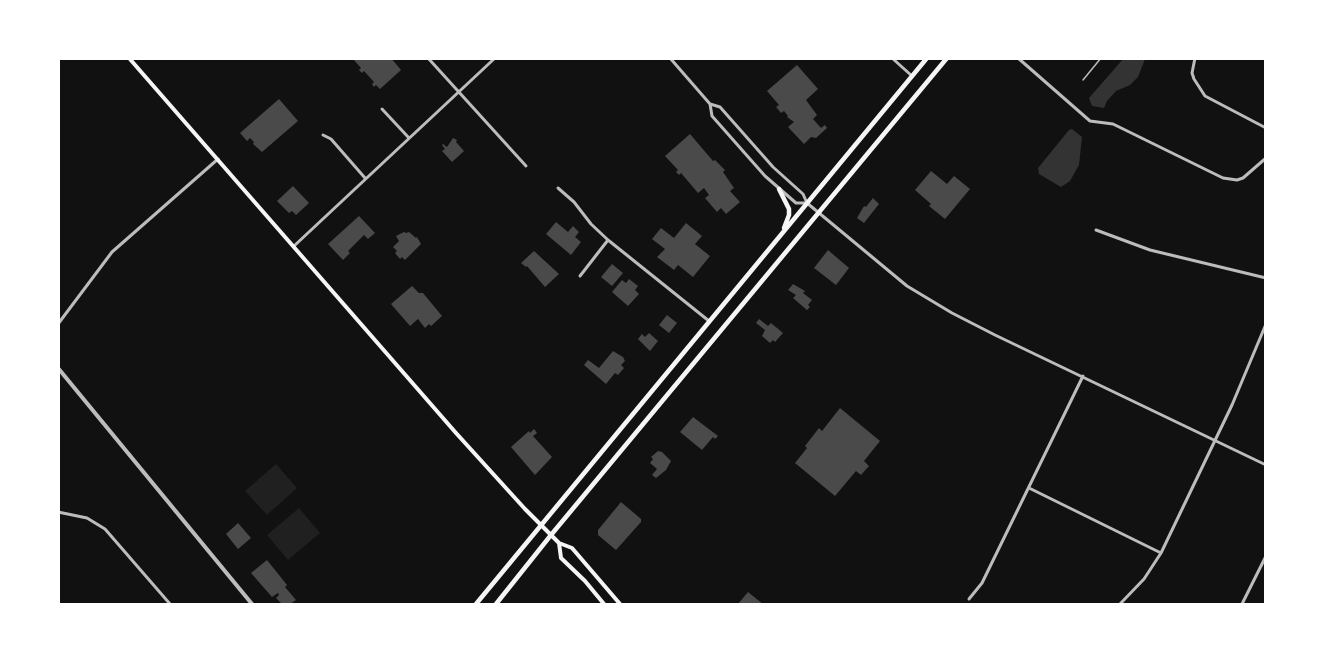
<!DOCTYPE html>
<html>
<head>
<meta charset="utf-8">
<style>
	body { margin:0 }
	#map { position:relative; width:1324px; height:663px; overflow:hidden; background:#111; font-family:"Roboto Serif",serif }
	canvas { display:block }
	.frame { position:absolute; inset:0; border:60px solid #fff; pointer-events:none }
</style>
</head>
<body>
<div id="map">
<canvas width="1324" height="663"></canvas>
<div class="frame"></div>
</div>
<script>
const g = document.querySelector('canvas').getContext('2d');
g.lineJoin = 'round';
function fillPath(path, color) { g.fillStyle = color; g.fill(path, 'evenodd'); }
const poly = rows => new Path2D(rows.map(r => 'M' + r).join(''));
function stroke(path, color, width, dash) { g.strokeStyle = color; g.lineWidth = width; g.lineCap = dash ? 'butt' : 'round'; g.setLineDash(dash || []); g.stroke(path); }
const green = poly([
	[276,464,297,488,267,515,245,491],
	[299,508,320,533,288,560,267,535]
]);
const water = poly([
	[1124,58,1145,59,1138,77,1130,85,1116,91,1107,101,1104,108,1092,106,1089,98],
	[1072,129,1082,137,1079,165,1070,181,1061,187,1039,174,1038,168,1069,130]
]);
const building = poly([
	[352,58,391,58,401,70,380,89,376,85,374,87,372,84,374,82,364,71,362,73,359,70,361,68],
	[797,65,818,89,806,100,817,115,813,119,821,128,825,125,827,128,816,138,811,137,804,144,788,127,794,122,787,117,788,116,784,111,781,113,776,107,779,105,767,91],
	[279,99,298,121,262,152,253,144,254,142,250,138,247,141,240,133],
	[690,134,713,161,715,160,725,170,723,172,734,188,730,191,740,202,726,214,721,208,717,212,705,198,709,195,704,188,698,193,681,173,679,175,676,172,678,170,665,156],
	[453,138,457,140,456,142,464,151,452,162,442,151,445,149,442,145,443,144,447,147],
	[931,171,947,184,954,176,970,189,945,219,929,206,931,204,915,190],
	[293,186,309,203,296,215,292,211,289,213,277,201],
	[873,198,879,204,864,223,857,218,864,206,866,207],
	[359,216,375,233,368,239,364,235,348,251,350,253,343,260,328,244],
	[556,222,568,232,573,226,579,232,575,237,581,242,571,255,546,234],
	[686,223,702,236,695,244,710,256,693,277,678,265,674,270,657,257,665,249,652,239,661,228,674,238],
	[404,232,406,233,409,232,416,238,417,237,421,244,405,260,402,257,400,259,395,253,397,251,393,247,399,241,396,236],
	[828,250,849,268,836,285,814,268],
	[534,251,559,274,545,287,527,266,526,267,521,263],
	[612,264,623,273,612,286,601,277],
	[629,279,638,286,635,290,639,294,628,306,612,292,622,280,626,283],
	[793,284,805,291,803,293,812,300,808,305,810,307,807,310,793,298,796,295,788,290],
	[412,286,419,293,423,293,442,316,431,326,429,324,425,328,418,319,410,326,391,304],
	[667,315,677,323,669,333,659,325],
	[759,319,768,326,771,323,783,333,775,342,773,340,770,343,762,336,765,330,756,323],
	[649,333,658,341,650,351,638,339,642,334,645,337],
	[613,351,623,357,625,361,621,365,624,368,618,375,615,373,606,384,584,365,588,360,599,368],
	[840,408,880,441,864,461,869,466,861,475,856,471,835,496,795,463,807,448,805,446,819,428,822,431],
	[693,417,718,436,715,439,713,437,702,450,680,432],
	[534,429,537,433,533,436,552,457,535,475,511,447,529,431,530,433],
	[658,451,662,452,671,461,666,470,656,478,652,475,657,469,650,463,653,459,651,457],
	[621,502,641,519,641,522,616,550,598,535,598,530],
	[238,523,251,538,238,549,226,534],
	[267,560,287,585,285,587,296,600,290,604,282,604,276,598,279,595,278,593,272,597,251,573],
	[748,592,763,604,738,604]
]);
const service = poly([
	[1083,80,1101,58]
]);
const minor = poly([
	[428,58,526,166],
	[670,58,710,104,720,107,773,167,803,194,807,203,907,286,952,313,995,335,1266,465],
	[892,58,912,76],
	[1018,58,1090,121,1113,124,1223,178,1237,180,1243,178,1266,158],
	[1195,58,1192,73,1194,79,1205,96,1266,128],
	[710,104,712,116,765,176,796,203,807,203],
	[382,109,409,138],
	[323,135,331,139,365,178],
	[558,188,574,202,591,224,608,240,709,321],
	[1096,230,1150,250,1266,278],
	[294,246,495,58],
	[580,276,608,240],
	[58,324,112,252,218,159],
	[1029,488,1161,553],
	[58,512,87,518,105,529,170,604],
	[969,599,982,583,1083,376],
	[1120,604,1144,579,1161,553,1232,405,1266,324],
	[1242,604,1266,556]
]);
const tertiary = poly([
	[58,368,252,604]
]);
const secondary = poly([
	[129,58,456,433,525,509,559,543,572,548,620,604],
	[559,543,561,558,585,581,604,604]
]);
const trunk = poly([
	[779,189,789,209,789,215,784,228],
	[476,604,927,58],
	[496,604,551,535,947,58]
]);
fillPath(green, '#202020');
fillPath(water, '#333');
fillPath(building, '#4a4a4a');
stroke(service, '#bcbcbc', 1.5);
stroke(minor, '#bcbcbc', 3);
stroke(tertiary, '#bcbcbc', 4);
stroke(secondary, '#f5f5f5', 4);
stroke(trunk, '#f5f5f5', 4.5);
</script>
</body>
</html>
